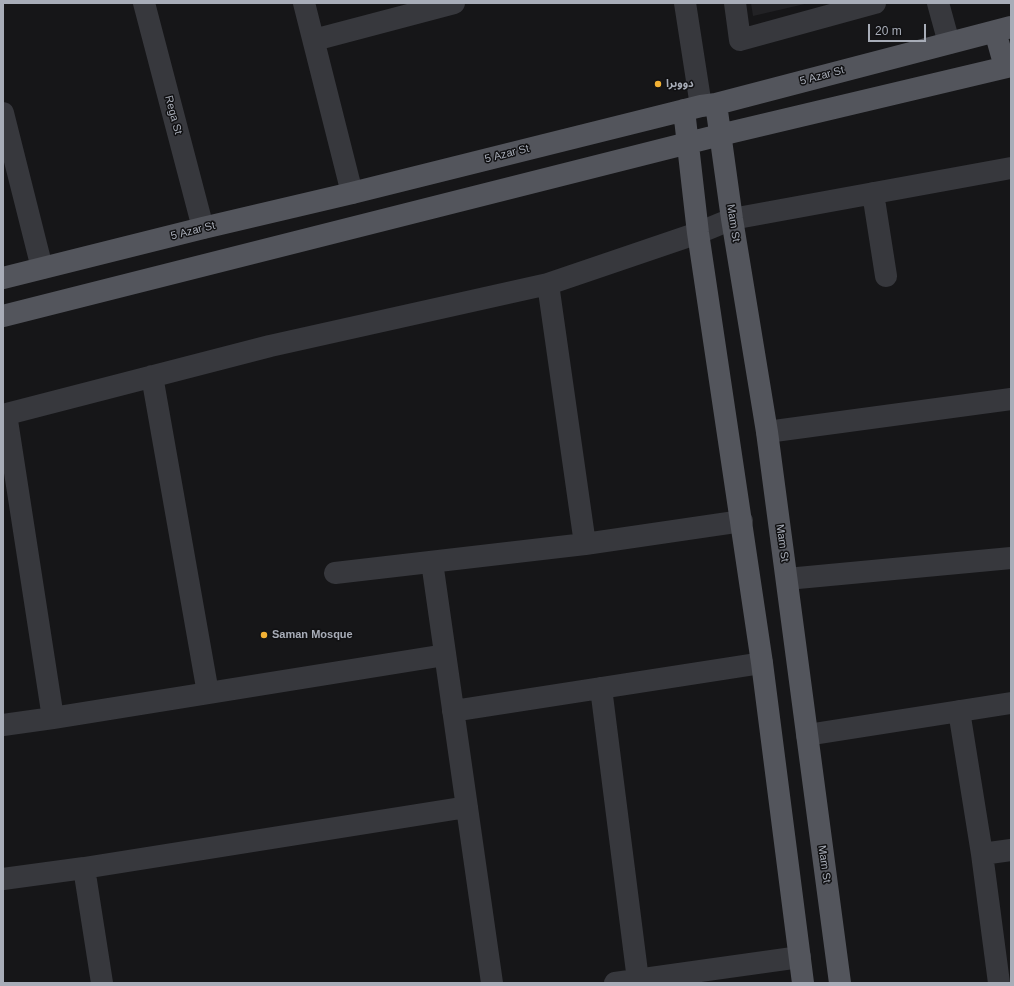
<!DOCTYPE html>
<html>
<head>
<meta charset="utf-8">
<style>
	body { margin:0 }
	#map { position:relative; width:1014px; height:986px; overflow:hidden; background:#161618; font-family:Arial,sans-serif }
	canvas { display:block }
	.frame { position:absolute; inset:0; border:4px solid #a8adb8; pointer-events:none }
	.scale { position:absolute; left:868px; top:24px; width:58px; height:18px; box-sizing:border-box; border:2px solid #a8adb8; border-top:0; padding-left:5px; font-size:12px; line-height:14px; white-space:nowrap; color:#a8adb8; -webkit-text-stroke:3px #111113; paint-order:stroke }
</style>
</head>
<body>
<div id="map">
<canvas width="1014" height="986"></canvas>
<div class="frame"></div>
<div class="scale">20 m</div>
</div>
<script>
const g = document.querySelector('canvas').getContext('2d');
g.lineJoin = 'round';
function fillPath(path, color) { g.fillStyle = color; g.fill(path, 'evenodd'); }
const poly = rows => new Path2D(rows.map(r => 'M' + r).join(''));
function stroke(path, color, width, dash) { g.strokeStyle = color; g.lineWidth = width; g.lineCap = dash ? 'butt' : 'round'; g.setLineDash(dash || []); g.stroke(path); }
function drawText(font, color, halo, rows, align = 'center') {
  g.font = font + ' Arial,"Noto Sans Arabic",sans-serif'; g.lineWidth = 3; g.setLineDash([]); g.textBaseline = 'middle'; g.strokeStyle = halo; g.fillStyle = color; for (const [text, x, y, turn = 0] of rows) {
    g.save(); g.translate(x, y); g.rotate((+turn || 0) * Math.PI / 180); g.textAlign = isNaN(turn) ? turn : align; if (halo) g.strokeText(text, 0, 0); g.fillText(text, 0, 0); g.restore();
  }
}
const built = poly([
	[751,3,809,3,753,16]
]);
const minor = poly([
	[144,3,203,228],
	[304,3,352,193],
	[685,3,701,106],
	[735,3,740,40,875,3],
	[938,3,949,43],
	[314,40,454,3],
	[3,113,42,268],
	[873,193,886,276],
	[548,284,585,544],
	[152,376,208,693],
	[6,414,53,718],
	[3,415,270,346,548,284,698,233,732,219,1011,168],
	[767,432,1011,399],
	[432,562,492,983],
	[335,573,585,544,742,521],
	[787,579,1011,558],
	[601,688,638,980],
	[453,711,762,663],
	[959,711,982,854,999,983],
	[3,725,53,718,445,655],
	[807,735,1011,703],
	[982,854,1011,850],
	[84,868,102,983],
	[3,879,84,868,467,807],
	[615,983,800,957]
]);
const major = poly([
	[995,31,1005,67],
	[716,104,732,219,767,432,840,983],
	[684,110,698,233,762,663,803,983],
	[3,278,203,228,352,193,701,106,716,104,1011,27],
	[3,316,720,135,1011,66]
]);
const markers = [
	[658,84,4,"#f2b134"],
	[264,635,4,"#f2b134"]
];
const streetNames = [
	["5 Azar St",822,76,-15],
	["Rega St",173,115,75],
	["5 Azar St",507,154,-14],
	["Mam St",733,223,81],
	["5 Azar St",193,231,-14],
	["Mam St",782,543,82],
	["Mam St",824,864,82]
];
const poiNames = [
	["دووبرا",666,84],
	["Saman Mosque",272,635]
];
fillPath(built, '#222225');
stroke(minor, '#37383d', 22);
stroke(major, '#53555c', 22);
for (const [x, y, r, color] of markers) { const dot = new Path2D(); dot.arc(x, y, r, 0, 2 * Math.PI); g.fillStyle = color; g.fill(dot); stroke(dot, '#111113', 1.5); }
drawText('11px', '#a8adb8', '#111113', streetNames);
drawText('bold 11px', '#a8adb8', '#111113', poiNames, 'left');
</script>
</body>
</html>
